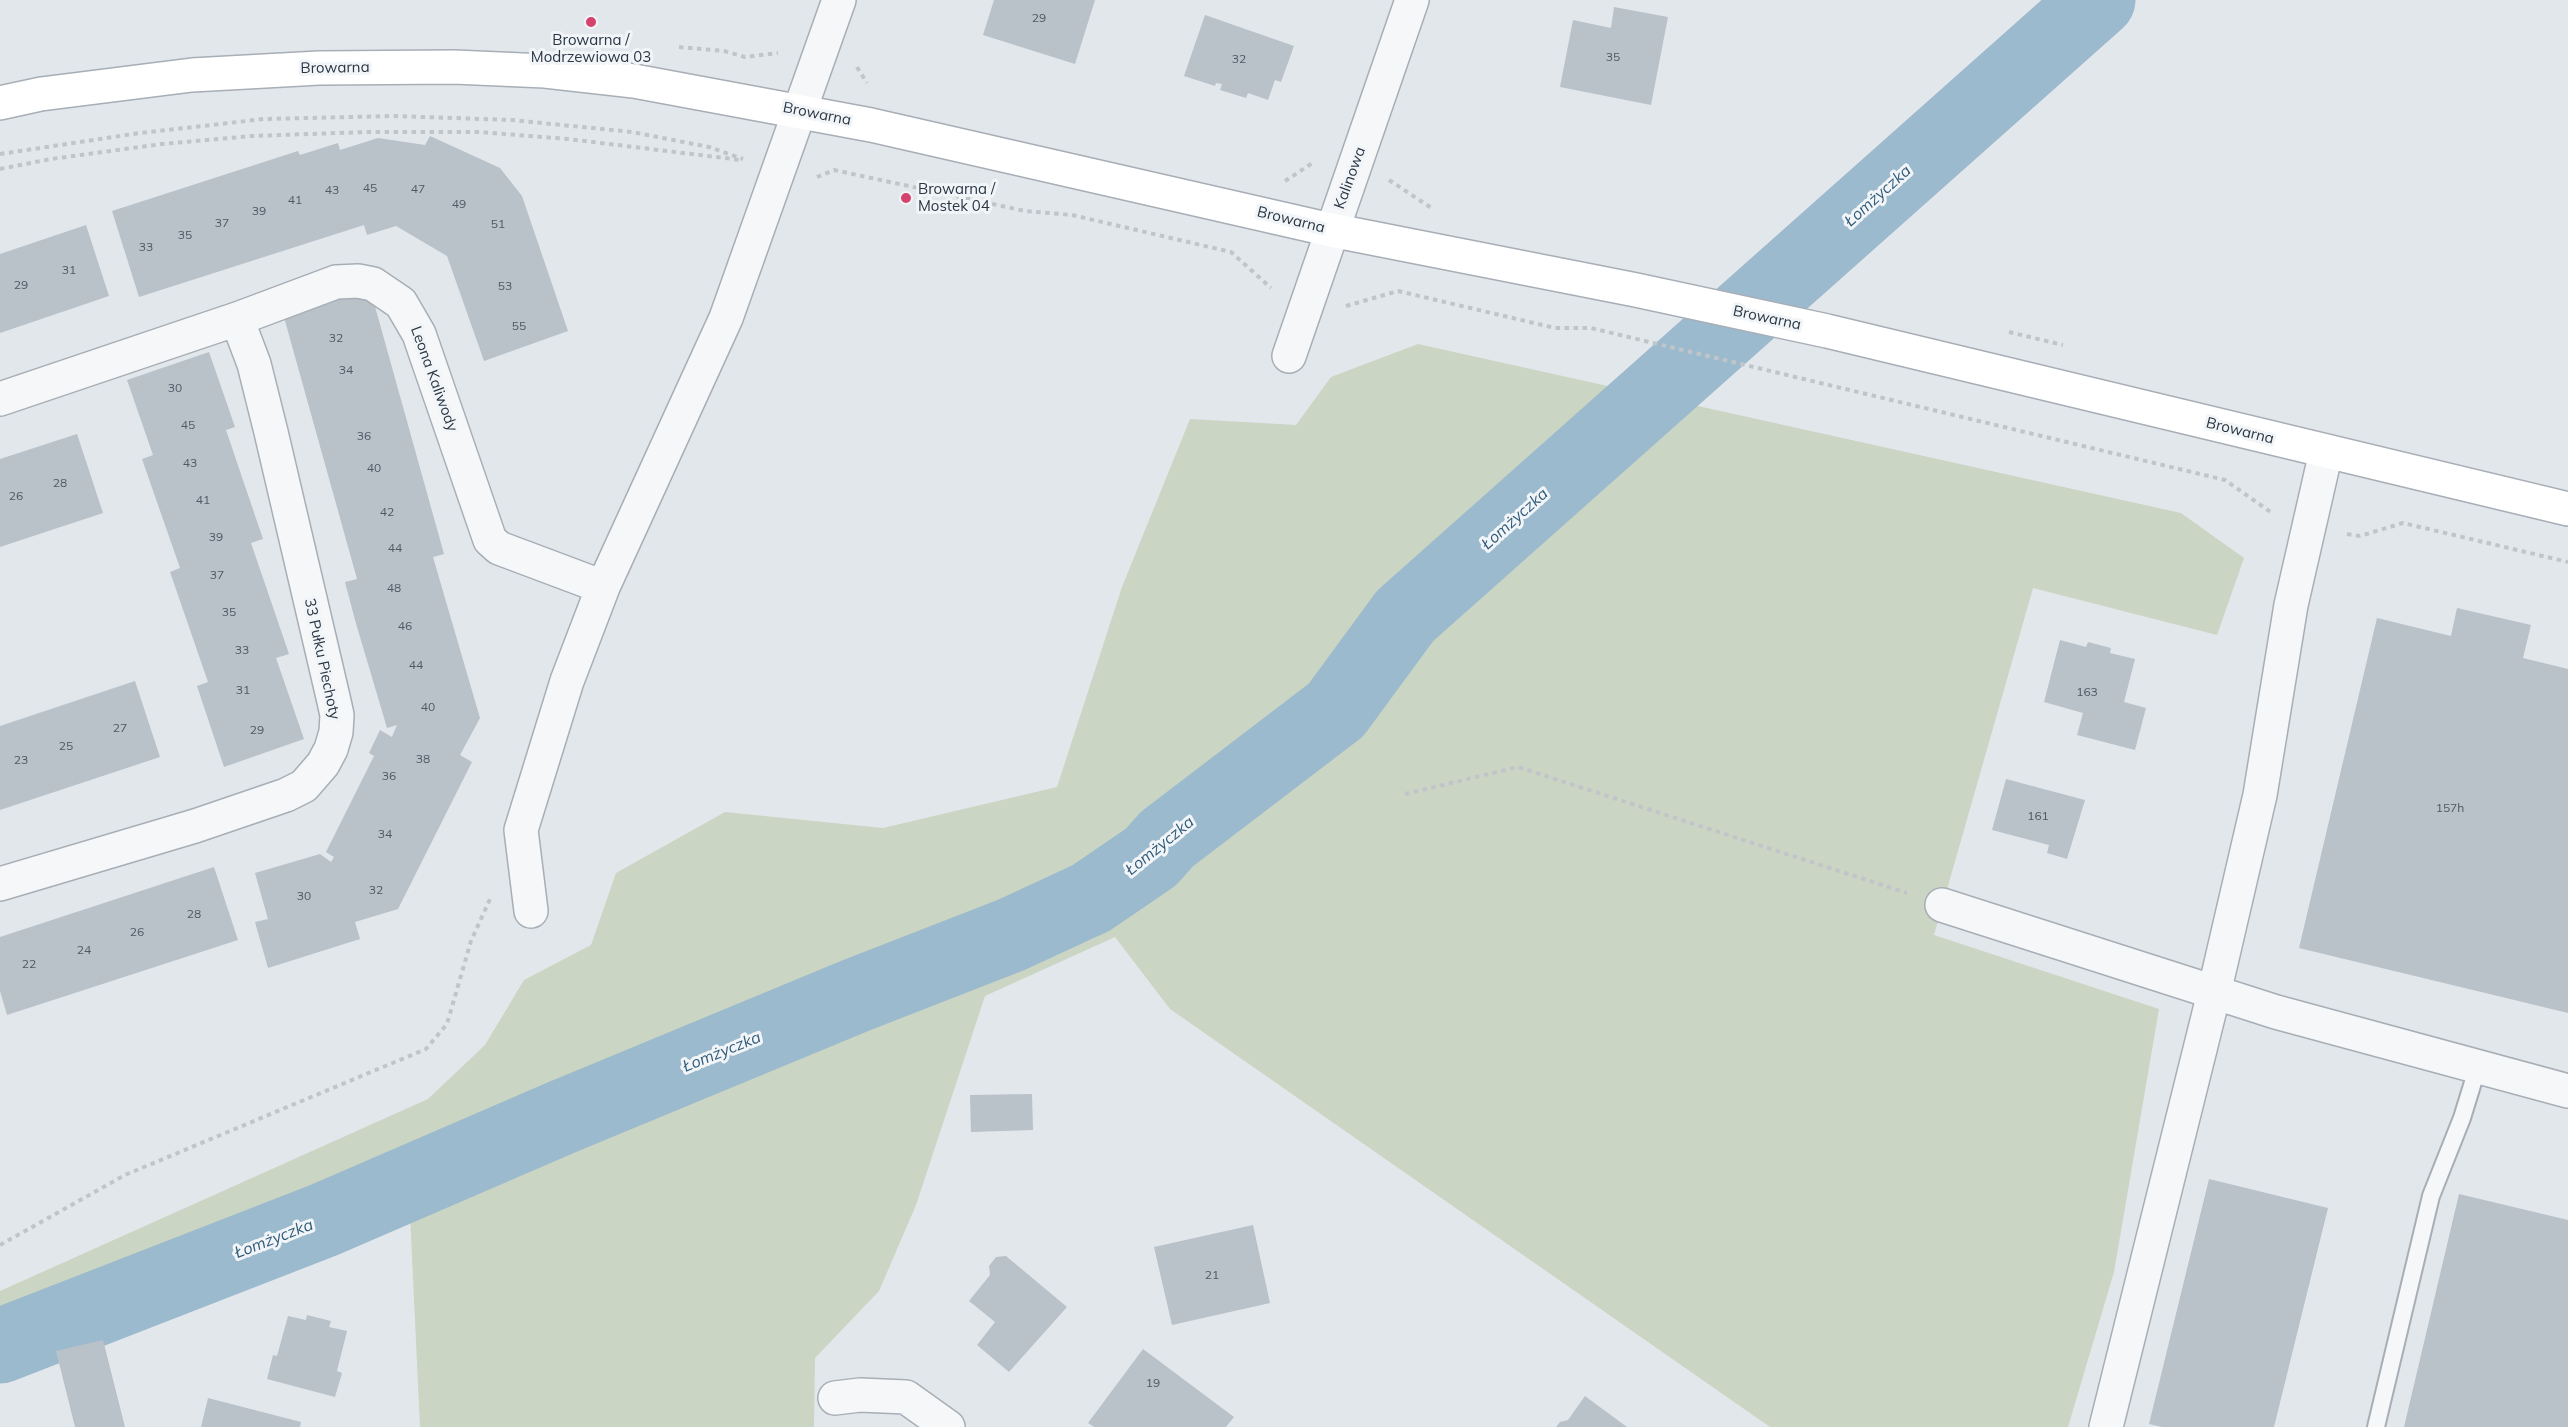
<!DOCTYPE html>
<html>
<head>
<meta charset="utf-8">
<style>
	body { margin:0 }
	canvas { display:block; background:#e2e7eb }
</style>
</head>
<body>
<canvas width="2568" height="1427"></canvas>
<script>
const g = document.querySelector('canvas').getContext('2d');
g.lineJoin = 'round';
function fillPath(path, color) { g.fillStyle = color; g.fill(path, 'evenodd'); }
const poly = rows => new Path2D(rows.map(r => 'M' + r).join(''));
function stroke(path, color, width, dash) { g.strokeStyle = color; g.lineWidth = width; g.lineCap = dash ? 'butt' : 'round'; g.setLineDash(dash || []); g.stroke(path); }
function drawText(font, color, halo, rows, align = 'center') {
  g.font = font + ' Mulish,sans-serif'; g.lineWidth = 6; g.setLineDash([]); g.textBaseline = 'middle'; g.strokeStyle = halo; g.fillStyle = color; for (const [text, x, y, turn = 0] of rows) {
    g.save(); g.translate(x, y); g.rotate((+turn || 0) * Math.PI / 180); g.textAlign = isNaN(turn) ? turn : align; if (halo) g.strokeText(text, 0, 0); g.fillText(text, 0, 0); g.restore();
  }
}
const green = poly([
	[1418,344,2181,513,2244,558,2217,635,2033,588,1934,935,2159,1009,2114,1272,2068,1427,1770,1427,1170,1009,1115,937,985,996,916,1205,879,1291,815,1358,814,1427,420,1427,410,1214,0,1378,0,1291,428,1099,485,1045,524,980,591,945,616,873,725,812,883,828,1057,787,1122,587,1190,419,1296,425,1331,377]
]);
const river = poly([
	[0,1346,324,1220,560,1118,857,995,1011,935,1091,898,1151,857,1167,839,1336,710,1405,616,2098,0]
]);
const building = poly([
	[994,0,1095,0,1075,64,983,35],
	[1614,7,1668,17,1651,105,1560,87,1573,20,1611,28],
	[1205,15,1294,46,1281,82,1275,80,1268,100,1248,93,1246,98,1220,90,1222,84,1216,83,1215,86,1184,76],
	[430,136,500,168,522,196,568,331,484,361,447,256,396,226,367,235,364,225,139,297,112,211,298,151,300,155,338,143,340,150,378,138,425,145],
	[86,225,109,296,0,333,0,254],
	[369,285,444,554,433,557,480,718,460,755,472,762,398,909,355,922,360,939,268,968,255,922,268,919,255,873,320,854,331,862,334,857,326,852,374,756,369,753,380,730,392,737,397,725,387,728,355,620,345,582,357,579,282,310],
	[209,352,235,427,226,430,263,539,251,543,289,654,276,658,304,739,224,767,197,686,208,682,170,572,180,568,142,459,153,455,127,380],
	[77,434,103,513,0,547,0,459],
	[2457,608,2531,625,2523,658,2568,669,2568,1013,2299,948,2377,618,2451,636],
	[2060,640,2086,647,2088,642,2111,648,2110,653,2135,659,2124,702,2146,708,2135,750,2077,735,2083,713,2044,702],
	[135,681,160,757,0,810,0,726],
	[2006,779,2085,800,2067,859,2047,853,2049,845,1992,830],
	[214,867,238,940,7,1015,0,991,0,937],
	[1032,1094,1033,1130,971,1132,970,1095],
	[2209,1179,2328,1208,2274,1427,2162,1427,2149,1424],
	[2459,1194,2568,1220,2568,1427,2404,1427],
	[1253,1225,1270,1303,1172,1325,1154,1247],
	[1006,1256,1067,1307,1009,1372,977,1345,995,1322,969,1301,990,1275,989,1266,996,1257],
	[307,1315,331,1321,329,1327,347,1331,337,1371,342,1373,335,1397,267,1379,273,1355,277,1356,288,1316,306,1320],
	[103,1340,125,1427,75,1427,56,1351],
	[1143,1349,1234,1417,1226,1427,1094,1427,1088,1423],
	[1585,1396,1593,1402,1627,1427,1556,1427,1560,1422,1568,1420],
	[208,1398,301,1422,300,1427,201,1427]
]);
const path = poly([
	[679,47,724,51,745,57,778,53],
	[857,67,867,83],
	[0,154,140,133,264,119,394,116,512,120,632,132,709,147,743,159],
	[0,169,51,159,162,144,252,136,367,132,479,132,568,139,741,160],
	[817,177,834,170,1025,211,1072,215,1231,252,1271,288],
	[1389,180,1433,209],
	[1285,181,1314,162],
	[1346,306,1398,291,1555,328,1591,328,2225,480,2272,513],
	[2009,332,2063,345],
	[2347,534,2360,536,2403,523,2568,562],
	[1405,794,1518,767,1907,893],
	[0,1245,125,1175,426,1049,447,1024,471,941,490,899]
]);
const lane = poly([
	[2376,1427,2431,1196,2462,1118,2478,1066]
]);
const street = poly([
	[1289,356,1412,0],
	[0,399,237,319,336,282,358,281,373,284,401,303,419,334,490,540,499,548,603,587],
	[0,884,195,826,286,795,304,786,323,764,331,749,336,732,337,715,333,697,271,432,254,364,237,319],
	[1942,905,2276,1012,2568,1091],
	[531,911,521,830,567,681,603,587,726,318,839,0],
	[835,1398,860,1395,906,1397,948,1427],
	[2106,1427,2214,993,2260,795,2291,605,2326,452]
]);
const secondary = poly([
	[0,103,41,94,192,75,319,68,454,67,545,71,634,81,871,125,1331,230,1636,290,1827,331,2568,509]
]);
const markers = [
	[591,22,6,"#d5426c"],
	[906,198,6,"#d5426c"]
];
const numberNames = [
	["29",1039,18],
	["35",1613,57],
	["32",1239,59],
	["45",370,188],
	["47",418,189],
	["43",332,190],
	["41",295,200],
	["49",459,204],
	["39",259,211],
	["37",222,223],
	["51",498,224],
	["35",185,235],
	["33",146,247],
	["31",69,270],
	["29",21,285],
	["53",505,286],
	["55",519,326],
	["32",336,338],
	["34",346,370],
	["30",175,388],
	["45",188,425],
	["36",364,436],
	["43",190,463],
	["40",374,468],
	["28",60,483],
	["26",16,496],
	["41",203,500],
	["42",387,512],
	["39",216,537],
	["44",395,548],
	["37",217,575],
	["48",394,588],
	["35",229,612],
	["46",405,626],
	["33",242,650],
	["44",416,665],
	["31",243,690],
	["163",2087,692],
	["40",428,707],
	["27",120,728],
	["29",257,730],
	["25",66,746],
	["38",423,759],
	["23",21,760],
	["36",389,776],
	["157h",2450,808],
	["161",2038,816],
	["34",385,834],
	["32",376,890],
	["30",304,896],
	["28",194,914],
	["26",137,932],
	["24",84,950],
	["22",29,964],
	["21",1212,1275],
	["19",1153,1383]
];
const poiNames = [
	["Browarna /",591,40],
	["Modrzewiowa 03",591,57],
	["Browarna /",918,189,"left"],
	["Mostek 04",918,206,"left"]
];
const streetNames = [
	["Browarna",335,68,-1],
	["Browarna",817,114,11],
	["Kalinowa",1350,178,-70],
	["Browarna",1291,220,14],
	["Browarna",1767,318,12],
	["Leona Kaliwody",434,379,70],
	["Browarna",2240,431,14],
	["33 Pułku Piechoty",322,659,78]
];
const waterNames = [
	["Łomżyczka",1878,196,-42],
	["Łomżyczka",1515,519,-42],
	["Łomżyczka",1160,846,-39],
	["Łomżyczka",722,1052,-22],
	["Łomżyczka",274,1239,-21]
];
fillPath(green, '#cad5c3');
stroke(river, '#9cbacd', 75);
fillPath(building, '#b9c1c9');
stroke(lane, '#a7aeb6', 20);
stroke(street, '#a7aeb6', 36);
stroke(secondary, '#a7aeb6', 36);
stroke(path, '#c0c5ca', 4, [4.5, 4.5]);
stroke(lane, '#f5f7f9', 16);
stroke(street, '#f5f7f9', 33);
stroke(secondary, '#fff', 33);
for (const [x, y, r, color] of markers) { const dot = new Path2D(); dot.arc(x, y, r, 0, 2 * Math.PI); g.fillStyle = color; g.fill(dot); stroke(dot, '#f2f5f8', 2); }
drawText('12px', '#4d5965', null, numberNames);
drawText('15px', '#293644', '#f2f5f8', poiNames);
drawText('15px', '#293644', '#f2f5f8', streetNames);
drawText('italic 16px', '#315b7a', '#f2f5f8', waterNames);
</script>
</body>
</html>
